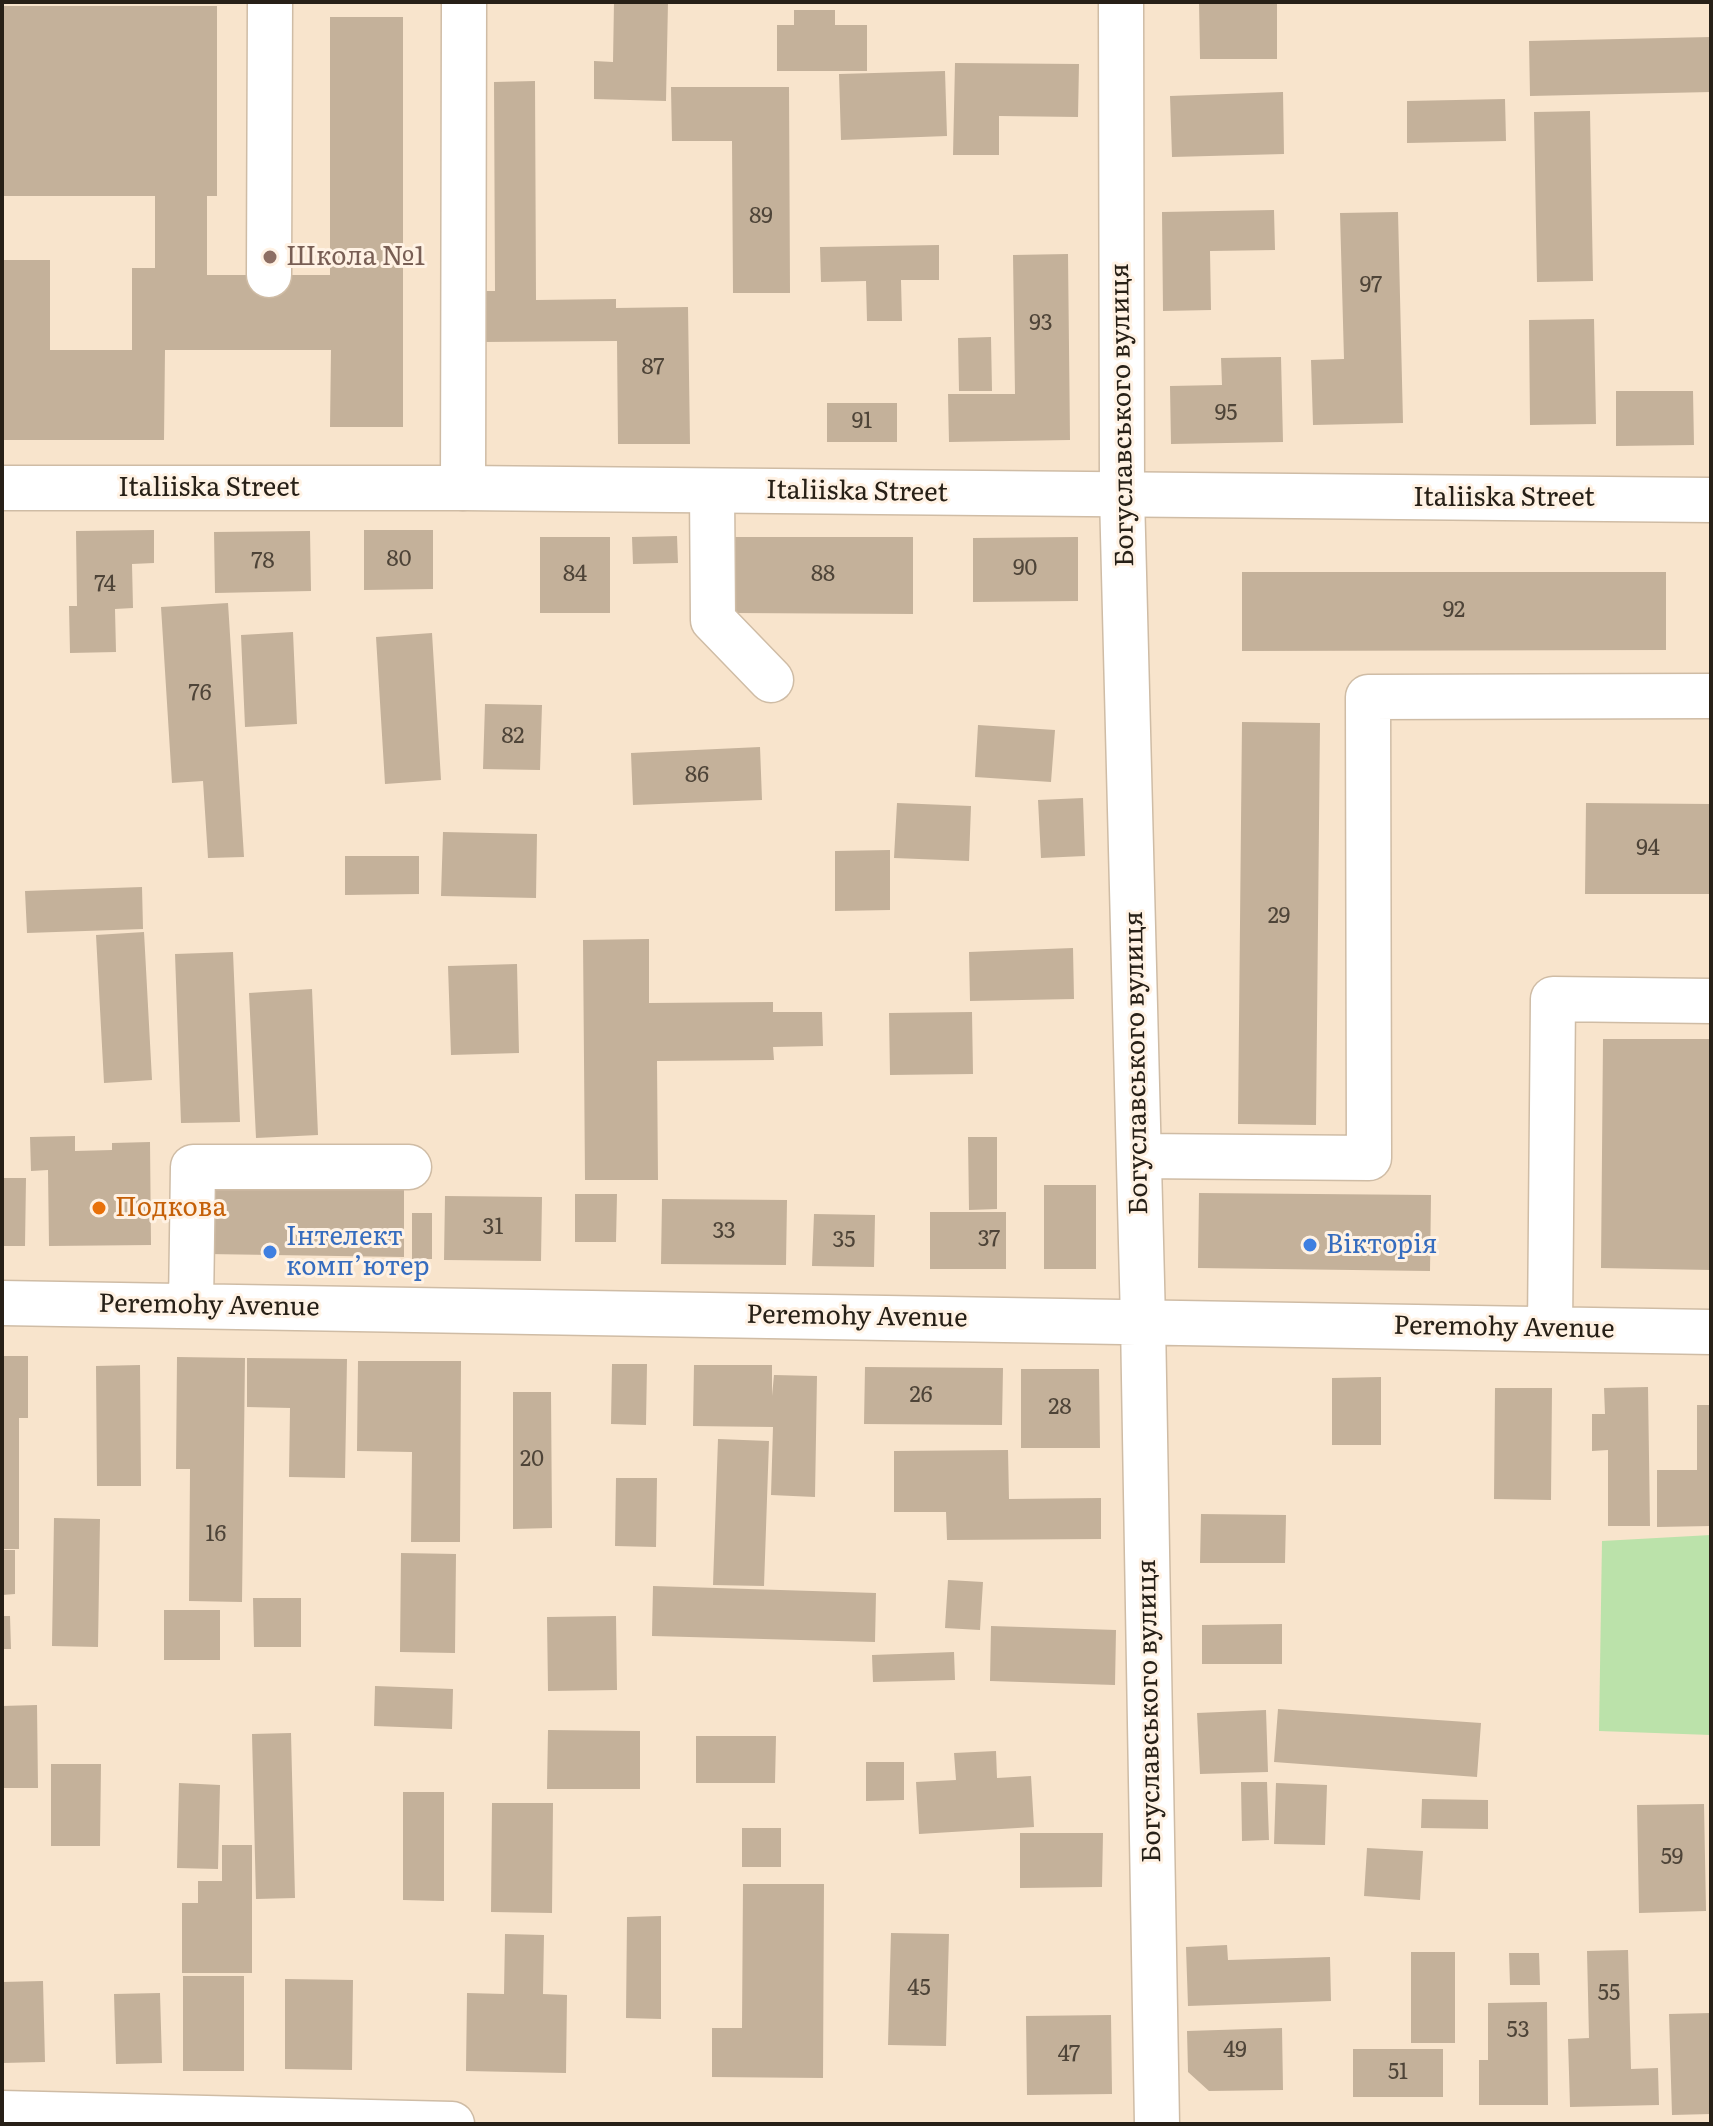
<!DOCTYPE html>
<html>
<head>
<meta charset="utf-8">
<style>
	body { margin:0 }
	#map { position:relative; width:1713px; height:2126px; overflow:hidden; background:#f8e4cc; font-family:Literata,serif }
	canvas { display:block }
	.frame { position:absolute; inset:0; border:4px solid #272017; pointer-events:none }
</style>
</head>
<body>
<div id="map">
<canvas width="1713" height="2126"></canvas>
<div class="frame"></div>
</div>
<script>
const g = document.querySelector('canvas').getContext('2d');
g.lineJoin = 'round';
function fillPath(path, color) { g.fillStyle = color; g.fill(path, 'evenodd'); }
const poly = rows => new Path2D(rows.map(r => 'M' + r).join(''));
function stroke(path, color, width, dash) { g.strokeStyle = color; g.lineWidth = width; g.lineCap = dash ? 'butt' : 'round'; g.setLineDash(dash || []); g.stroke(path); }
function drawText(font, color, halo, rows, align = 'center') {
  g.font = font + ' Literata,serif'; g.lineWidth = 6; g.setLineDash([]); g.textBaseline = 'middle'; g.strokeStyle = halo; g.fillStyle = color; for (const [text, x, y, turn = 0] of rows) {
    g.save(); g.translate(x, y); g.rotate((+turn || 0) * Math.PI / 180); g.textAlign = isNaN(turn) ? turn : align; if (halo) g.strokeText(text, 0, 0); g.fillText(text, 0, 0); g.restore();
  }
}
const green = poly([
	[1711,1535,1711,1735,1599,1731,1602,1541]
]);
const building = poly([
	[614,2,668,2,666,101,594,99,594,61,613,62],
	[1199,2,1277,2,1277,59,1200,59],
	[4,6,217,6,217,196,207,196,207,275,330,275,330,17,403,17,403,427,330,427,331,350,165,350,164,440,2,440,2,260,50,260,50,350,132,350,132,268,155,268,155,196,4,196],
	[794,10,835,10,835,25,867,25,867,71,777,71,777,25,794,25],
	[1711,37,1711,92,1530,96,1529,41],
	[955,63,1079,64,1078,117,999,116,999,155,953,155],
	[945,71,947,136,841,140,839,74],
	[535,81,536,300,616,299,616,308,688,307,690,444,618,444,617,341,483,342,483,291,495,291,494,82],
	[671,87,789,87,790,293,733,293,732,141,672,141],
	[1283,92,1284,154,1172,157,1170,96],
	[1505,99,1506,141,1407,143,1407,101],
	[1590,111,1593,281,1537,282,1534,112],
	[1274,210,1275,250,1210,251,1211,310,1163,311,1162,212],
	[1398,212,1403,423,1313,425,1311,360,1344,359,1340,213],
	[939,245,939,280,901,280,902,321,867,321,866,281,821,282,820,247],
	[1068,254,1070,440,949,442,948,394,1015,394,1013,255],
	[1594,319,1596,424,1530,425,1529,320],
	[991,337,992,391,959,391,958,338],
	[1281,357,1283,442,1171,444,1170,386,1222,385,1221,358],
	[1616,391,1693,391,1694,445,1616,446],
	[827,403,897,403,897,442,827,442],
	[154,530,154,563,132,564,133,608,115,609,116,652,70,653,69,606,77,606,76,531],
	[364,530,433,530,433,589,364,590],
	[310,531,311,591,215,593,214,532],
	[677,536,678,563,633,564,632,537],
	[540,537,610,537,610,613,540,613],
	[733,537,913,537,913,614,733,613],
	[1078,537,1078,601,973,602,973,538],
	[1242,572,1666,572,1666,650,1242,651],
	[228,603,244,857,208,858,203,781,172,783,161,607],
	[293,632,297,724,245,727,241,635],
	[432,633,441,780,385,784,376,637],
	[485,704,542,705,540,770,483,769],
	[1242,722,1320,723,1316,1125,1238,1124],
	[978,725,1055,730,1051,782,975,777],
	[760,747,762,800,633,805,631,753],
	[1083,798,1085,856,1041,858,1038,800],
	[897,803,971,806,969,861,894,858],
	[1586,803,1711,804,1711,894,1585,894],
	[443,832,537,834,536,898,441,896],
	[890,850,890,910,835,911,835,851],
	[345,856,419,856,419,894,345,895],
	[142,887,143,929,27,933,25,891],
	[144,932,152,1080,104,1083,96,935],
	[649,939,649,1003,773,1002,773,1012,822,1012,823,1046,773,1047,774,1060,657,1061,658,1180,585,1180,583,940],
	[1073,948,1074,999,970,1001,969,952],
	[233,952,240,1122,181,1123,175,954],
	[517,964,519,1053,451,1055,448,966],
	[312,989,318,1135,256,1138,249,993],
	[972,1012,973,1074,890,1075,889,1013],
	[1603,1039,1711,1039,1711,1270,1601,1268],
	[75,1136,75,1151,112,1150,112,1143,150,1142,151,1245,49,1246,48,1170,31,1171,30,1137],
	[968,1137,997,1137,997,1209,969,1210],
	[2,1178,26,1178,25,1246,2,1246],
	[208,1181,404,1183,404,1257,207,1254],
	[1044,1185,1096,1185,1096,1269,1044,1269],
	[1199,1193,1431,1195,1430,1271,1198,1268],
	[575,1194,617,1194,616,1242,575,1242],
	[445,1196,542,1197,541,1261,444,1260],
	[662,1199,787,1200,786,1265,661,1264],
	[930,1212,1006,1212,1006,1269,930,1269],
	[412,1213,432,1213,432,1259,412,1259],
	[814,1214,875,1215,874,1267,812,1266],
	[2,1356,28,1356,28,1418,19,1418,19,1549,2,1549],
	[177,1357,245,1358,242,1602,189,1601,190,1469,176,1469],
	[247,1358,347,1359,345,1478,289,1477,290,1408,247,1407],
	[358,1361,461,1361,460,1542,411,1542,412,1452,357,1451],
	[612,1364,647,1364,646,1425,611,1424],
	[140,1365,141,1486,97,1486,96,1366],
	[694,1365,772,1365,772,1396,774,1375,817,1376,815,1497,771,1495,773,1427,693,1426],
	[865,1367,1003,1368,1002,1425,864,1424],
	[1021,1369,1099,1369,1100,1448,1021,1448],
	[1381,1377,1381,1445,1332,1445,1332,1378],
	[1648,1387,1650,1526,1608,1526,1608,1450,1592,1451,1592,1414,1605,1414,1604,1388],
	[1495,1388,1552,1388,1551,1500,1494,1499],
	[513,1392,551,1392,552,1528,513,1529],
	[1697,1405,1711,1405,1711,1526,1657,1527,1657,1470,1697,1470],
	[718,1439,769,1441,764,1586,713,1585],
	[1008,1450,1009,1499,1101,1498,1101,1539,947,1540,946,1512,894,1512,894,1451],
	[616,1478,657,1478,656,1547,615,1546],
	[1201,1514,1286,1515,1285,1563,1200,1563],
	[54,1518,100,1519,98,1647,52,1646],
	[2,1550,15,1550,15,1594,2,1595],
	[401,1553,456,1554,455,1653,400,1652],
	[948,1580,983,1582,980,1630,945,1628],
	[653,1586,876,1593,875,1642,652,1636],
	[253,1598,301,1598,301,1647,254,1647],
	[164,1610,220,1610,220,1660,164,1660],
	[2,1616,10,1616,11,1649,2,1649],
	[616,1616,617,1690,548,1691,547,1617],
	[1282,1624,1282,1664,1202,1664,1202,1625],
	[991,1626,1116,1630,1115,1685,990,1681],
	[954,1652,955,1680,873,1682,872,1655],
	[375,1686,453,1689,452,1729,374,1726],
	[37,1705,38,1788,2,1788,2,1706],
	[1278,1709,1481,1723,1477,1777,1274,1762],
	[1266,1710,1268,1772,1200,1774,1197,1713],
	[548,1730,640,1731,640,1789,547,1789],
	[291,1733,295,1898,256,1899,252,1734],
	[696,1736,776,1736,775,1783,696,1783],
	[996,1751,997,1778,1031,1776,1034,1827,919,1834,916,1782,956,1780,954,1753],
	[866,1762,904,1762,904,1800,866,1801],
	[51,1764,101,1764,100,1846,51,1846],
	[1241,1782,1267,1782,1269,1840,1242,1841],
	[179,1783,220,1785,218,1869,177,1868],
	[1276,1783,1327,1785,1325,1845,1274,1844],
	[403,1792,444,1792,444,1901,403,1900],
	[1422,1799,1488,1800,1488,1829,1421,1828],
	[492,1803,553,1803,552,1913,491,1912],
	[1704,1804,1706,1911,1639,1913,1637,1805],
	[742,1828,781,1828,781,1867,742,1867],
	[1020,1833,1103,1833,1102,1887,1020,1888],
	[222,1845,252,1845,252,1973,182,1973,182,1903,198,1903,198,1881,222,1881],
	[1367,1848,1423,1851,1420,1900,1364,1896],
	[743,1884,824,1884,823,2078,712,2077,712,2028,742,2028],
	[661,1916,661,2019,626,2018,627,1917],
	[891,1933,949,1934,946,2046,888,2045],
	[505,1934,544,1935,543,1994,567,1995,566,2073,466,2071,467,1993,504,1994],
	[1227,1945,1228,1960,1330,1957,1331,2001,1188,2006,1186,1947],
	[1628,1950,1631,2069,1658,2068,1659,2105,1570,2107,1568,2039,1589,2038,1587,1951],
	[1411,1952,1455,1952,1455,2043,1411,2043],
	[1509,1953,1539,1953,1540,1985,1510,1985],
	[183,1976,244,1976,244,2071,183,2071],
	[285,1979,353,1980,352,2070,285,2069],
	[43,1981,45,2062,2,2063,2,1982],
	[160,1993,162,2063,116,2064,114,1994],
	[1547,2002,1548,2105,1479,2105,1479,2060,1488,2060,1488,2003],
	[1711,2013,1711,2114,1672,2115,1669,2014],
	[1111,2015,1112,2094,1027,2095,1026,2016],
	[1282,2028,1283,2090,1209,2091,1188,2072,1187,2031],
	[1353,2049,1443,2049,1443,2097,1353,2097]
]);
const minor = poly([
	[1121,2,1122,495,1143,1321,1157,2124],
	[269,275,270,2],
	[463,488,464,2],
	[712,491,713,620,771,680],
	[1139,1156,1369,1158,1368,697,1711,696],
	[2,1303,1711,1332],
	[191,1306,193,1167,409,1167],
	[1550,1329,1553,999,1711,1001],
	[2,2113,452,2124]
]);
const major = poly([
	[2,488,463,488,1711,500]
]);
const markers = [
	[270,257,8,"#8d6e63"],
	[99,1208,8,"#e8710a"],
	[1310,1245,8,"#3f7fe0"],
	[270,1252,8,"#3f7fe0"]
];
const numberNames = [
	["89",761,217],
	["97",1371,286],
	["93",1041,324],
	["87",653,368],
	["95",1226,414],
	["91",862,422],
	["80",399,560],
	["78",263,562],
	["90",1025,569],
	["84",575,575],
	["88",823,575],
	["74",105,585],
	["92",1454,611],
	["76",200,694],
	["82",513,737],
	["86",697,776],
	["94",1648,849],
	["29",1279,917],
	["31",493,1228],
	["33",724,1232],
	["37",989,1240],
	["35",844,1241],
	["26",921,1396],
	["28",1060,1408],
	["20",532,1460],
	["16",216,1535],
	["59",1672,1858],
	["45",919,1989],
	["55",1609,1994],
	["53",1518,2031],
	["49",1235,2051],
	["47",1069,2055],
	["51",1398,2073]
];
const educationNames = [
	["Школа №1",286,257]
];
const streetNames = [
	["Богуславського вулиця",1123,415,-91],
	["Italiiska Street",209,488],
	["Italiiska Street",857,492,1],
	["Italiiska Street",1504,498],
	["Богуславського вулиця",1137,1063,-91],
	["Peremohy Avenue",209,1306,1],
	["Peremohy Avenue",857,1317,1],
	["Peremohy Avenue",1504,1328,1],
	["Богуславського вулиця",1150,1711,-91]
];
const foodNames = [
	["Подкова",115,1208]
];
const shopNames = [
	["Інтелект",286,1237],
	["комп’ютер",286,1267],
	["Вікторія",1326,1245]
];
fillPath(green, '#bbe2aa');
fillPath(building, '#c4b19a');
stroke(minor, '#cfbca5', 47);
stroke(major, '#cfbca5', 47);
stroke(minor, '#fff', 44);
stroke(major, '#fff', 44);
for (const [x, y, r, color] of markers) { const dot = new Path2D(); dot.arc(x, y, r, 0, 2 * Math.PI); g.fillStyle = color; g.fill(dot); stroke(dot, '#fff2e4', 3); }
drawText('22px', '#4e4438', null, numberNames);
drawText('26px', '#785e54', '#fff2e4', educationNames, 'left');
drawText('26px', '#272017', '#fff2e4', streetNames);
drawText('26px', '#c56008', '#fff2e4', foodNames, 'left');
drawText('26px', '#366cbe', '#fff2e4', shopNames, 'left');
</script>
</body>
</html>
